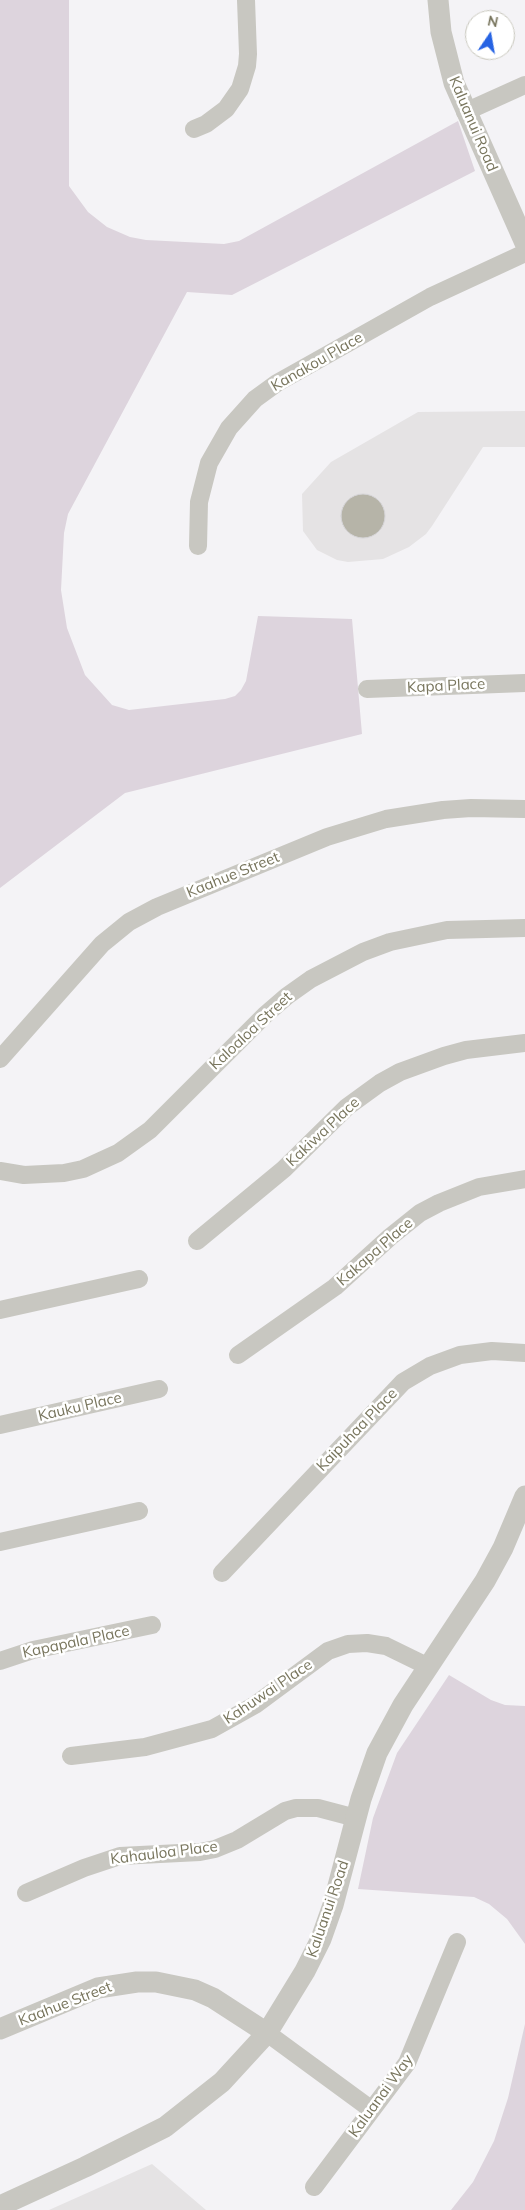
<!DOCTYPE html>
<html>
<head>
<meta charset="utf-8">
<style>
	body { margin:0 }
	#map { position:relative; width:525px; height:2210px; overflow:hidden; background:#f4f3f6; font-family:Mulish,sans-serif }
	canvas { display:block }
	.north { position:absolute; left:465px; top:10px; width:50px; height:50px; box-sizing:border-box; background:#fff; border:1px solid #c9c8be; border-radius:50%; rotate:12deg; font-size:14px; font-weight:700; line-height:20px; text-align:center; color:#78755d }
	.north::after { content:''; display:block; margin:auto; width:18px; height:22px; background:#2663e3; clip-path:polygon(50% 0,100% 100%,50% 72%,0 100%) }
</style>
</head>
<body>
<div id="map">
<canvas width="525" height="2210"></canvas>
<div class="north">N</div>
</div>
<script>
const g = document.querySelector('canvas').getContext('2d');
g.lineJoin = 'round';
function fillPath(path, color) { g.fillStyle = color; g.fill(path, 'evenodd'); }
const poly = rows => new Path2D(rows.map(r => 'M' + r).join(''));
function stroke(path, color, width, dash) { g.strokeStyle = color; g.lineWidth = width; g.lineCap = dash ? 'butt' : 'round'; g.setLineDash(dash || []); g.stroke(path); }
function drawText(font, color, halo, rows, align = 'center') {
  g.font = font + ' Mulish,sans-serif'; g.lineWidth = 5; g.setLineDash([]); g.textBaseline = 'middle'; g.strokeStyle = halo; g.fillStyle = color; for (const [text, x, y, turn = 0] of rows) {
    g.save(); g.translate(x, y); g.rotate((+turn || 0) * Math.PI / 180); g.textAlign = isNaN(turn) ? turn : align; if (halo) g.strokeText(text, 0, 0); g.fillText(text, 0, 0); g.restore();
  }
}
const built = poly([
	[525,411,525,447,483,447,432,526,426,534,409,547,383,559,348,562,337,560,317,550,303,531,302,494,331,462,418,412],
	[152,2164,206,2210,49,2210]
]);
const green = poly([
	[0,0,69,0,69,186,88,212,107,227,130,237,146,240,224,244,239,241,458,121,475,171,232,295,187,292,68,514,64,533,61,590,67,628,85,675,112,705,129,710,225,699,235,696,241,690,246,681,258,616,352,619,362,734,125,793,0,888],
	[449,1675,491,1700,505,1705,525,1706,525,1944,507,1919,489,1904,474,1897,358,1889,373,1818,397,1753],
	[525,2024,525,2210,451,2210,473,2182,494,2141,508,2098]
]);
const building = poly([
	'341 516a22 22 0 1 1 44 0a22 22 0 1 1-44 0Z'
]);
const minor = poly([
	[465,112,525,85],
	[194,129,206,124,226,109,240,89,247,66,248,54,246,0],
	[198,546,199,502,209,463,229,428,255,399,277,383,430,297,525,253],
	[367,689,525,683],
	[0,1059,102,944,129,922,157,907,327,837,386,819,443,810,471,808,525,809],
	[0,1171,24,1175,64,1173,83,1169,118,1153,150,1130,265,1015,287,996,311,979,363,952,390,942,447,930,525,928],
	[197,1241,284,1169,347,1107,380,1083,400,1072,444,1056,466,1050,525,1043],
	[0,1310,139,1279],
	[238,1355,335,1287,390,1237,420,1213,439,1203,479,1187,525,1179],
	[0,1425,159,1389],
	[0,1542,139,1511],
	[222,1573,403,1382,430,1366,460,1355,492,1351,525,1353],
	[0,1661,33,1650,152,1625],
	[71,1756,145,1747,212,1729,255,1705,328,1651,348,1644,367,1643,386,1646,429,1667],
	[26,1893,84,1868,120,1856,200,1852,215,1849,237,1840,285,1811,296,1808,318,1808,356,1818],
	[267,2033,372,2110],
	[314,2187,407,2063,457,1942]
]);
const tertiary = poly([
	[438,0,441,32,454,83,525,243],
	[0,2029,98,1988,137,1982,156,1982,195,1990,213,1998,267,2033],
	[0,2206,85,2167,165,2127,222,2082,267,2033,305,1971,321,1939,333,1905,361,1799,377,1753,403,1705,485,1581,503,1548,525,1496]
]);
const streetNames = [
	["Kaluanui Road",473,124,67],
	["Kanakou Place",317,362,-30],
	["Kapa Place",446,686,-3],
	["Kaahue Street",233,875,-22],
	["Kaloaloa Street",251,1031,-43],
	["Kakiwa Place",323,1132,-43],
	["Kakapa Place",375,1252,-41],
	["Kauku Place",80,1407,-13],
	["Kaipuhaa Place",357,1430,-46],
	["Kapapala Place",76,1642,-12],
	["Kahuwai Place",268,1692,-34],
	["Kahauloa Place",164,1853,-7],
	["Kaluanui Road",328,1909,-71],
	["Kaahue Street",65,2004,-21],
	["Kaluanai Way",381,2096,-54]
];
fillPath(built, '#e5e3e4');
fillPath(green, '#ddd4dd');
fillPath(building, '#b6b4a8');
stroke(building, '#d6d5d8', 1);
stroke(minor, '#c8c7c1', 18);
stroke(tertiary, '#c8c7c1', 21);
drawText('15px', '#78755d', '#fff', streetNames);
</script>
</body>
</html>
